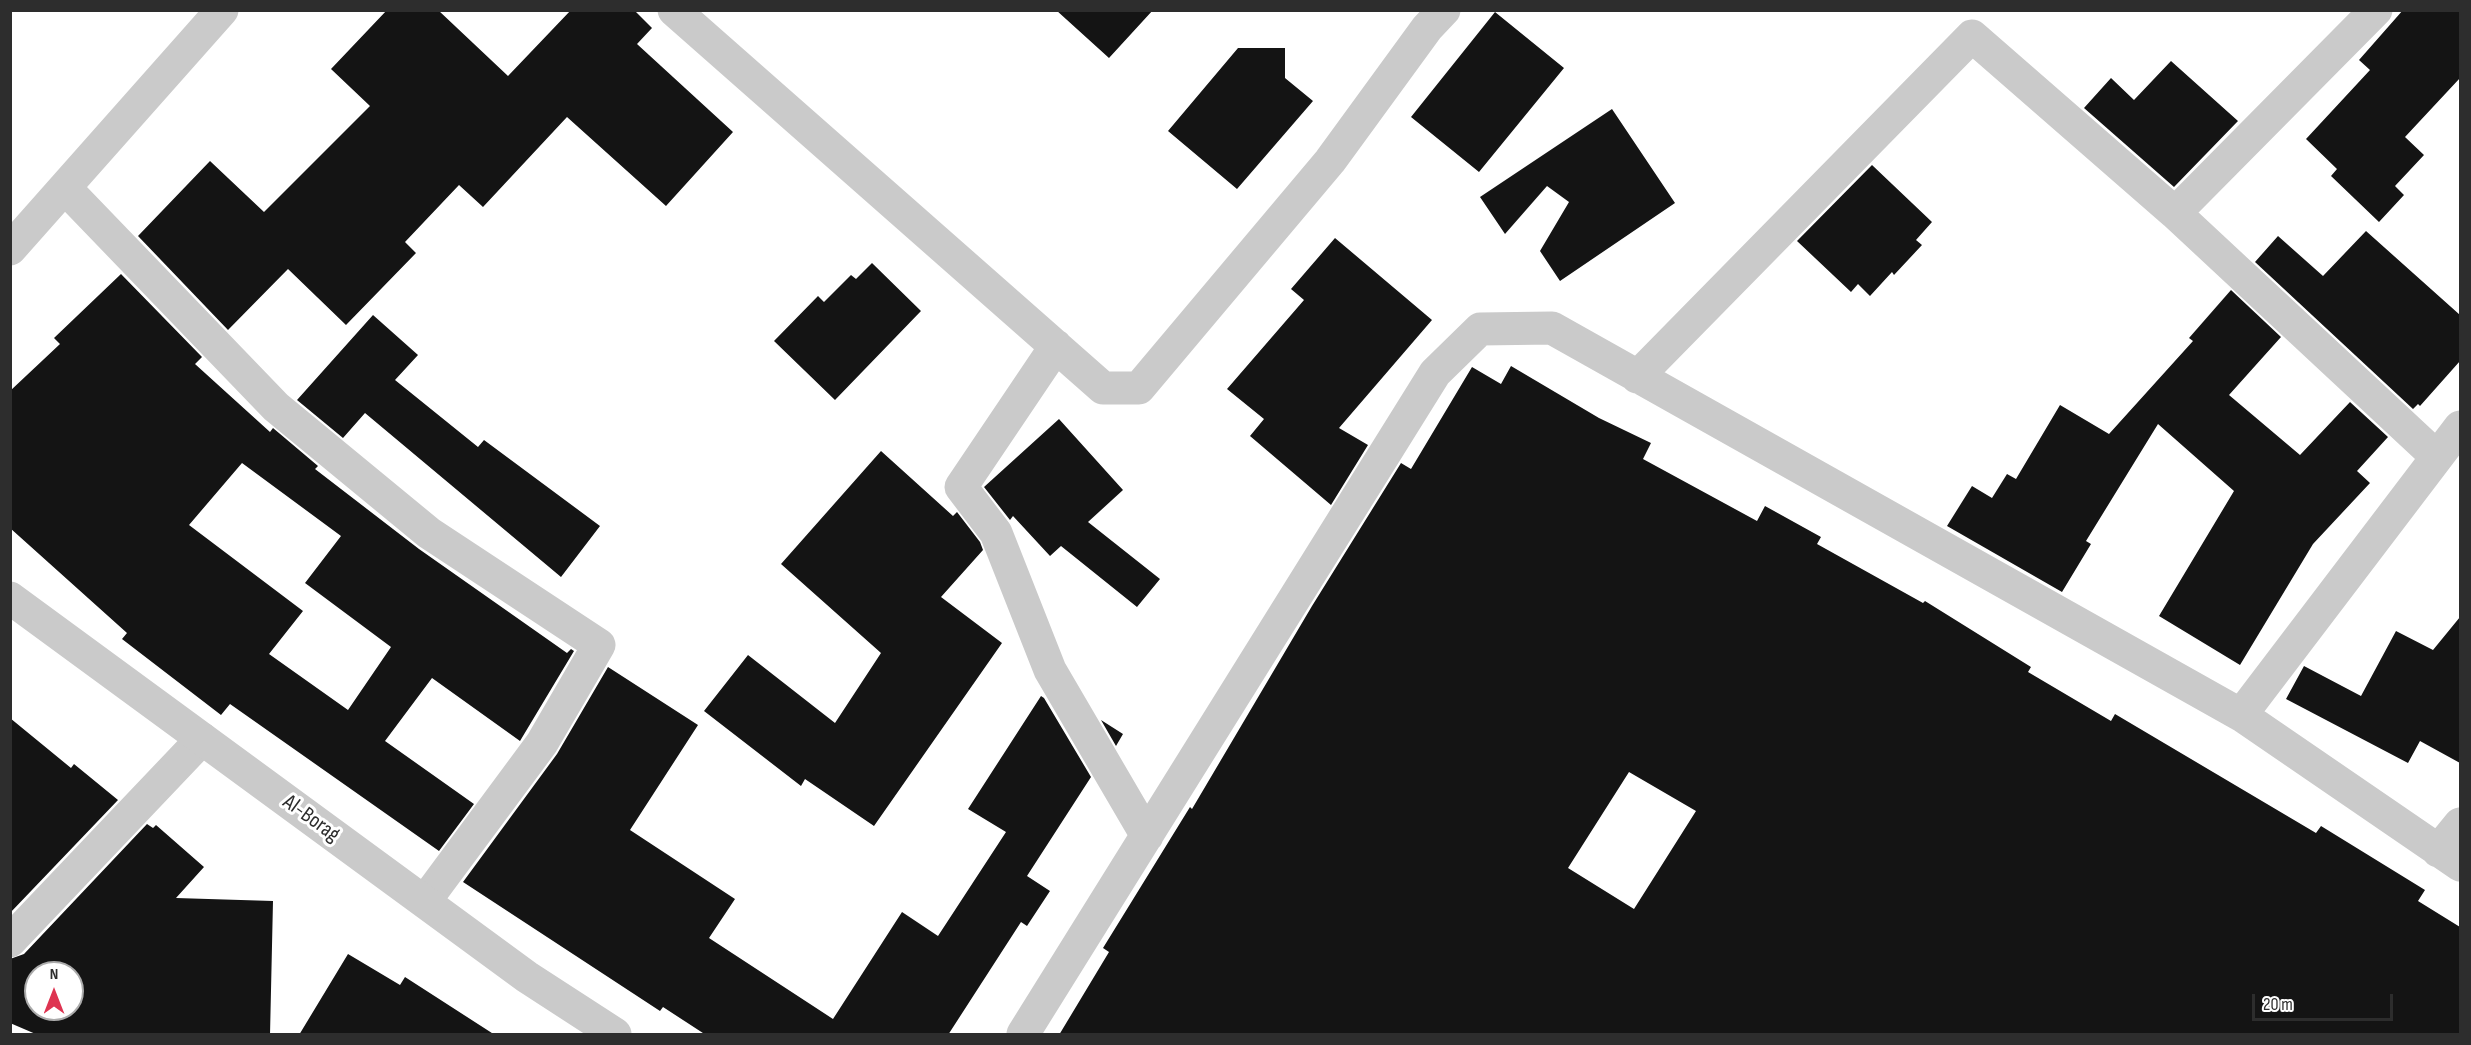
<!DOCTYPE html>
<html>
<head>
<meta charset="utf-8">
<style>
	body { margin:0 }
	#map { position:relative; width:2471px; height:1045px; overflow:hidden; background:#fff; font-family:"Sofia Sans Condensed",sans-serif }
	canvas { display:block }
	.frame { position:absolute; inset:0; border:12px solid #2d2d2d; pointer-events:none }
	.north { position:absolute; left:24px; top:961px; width:60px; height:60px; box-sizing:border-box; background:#fff; border:2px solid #ababab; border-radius:50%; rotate:0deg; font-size:16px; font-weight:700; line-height:24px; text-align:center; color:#2d2d2d }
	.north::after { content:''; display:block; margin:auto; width:21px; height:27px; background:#de3451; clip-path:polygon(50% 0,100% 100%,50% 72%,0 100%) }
	.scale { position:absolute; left:2252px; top:994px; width:141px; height:27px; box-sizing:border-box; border:3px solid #2d2d2d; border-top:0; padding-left:8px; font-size:18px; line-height:21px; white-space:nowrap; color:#2d2d2d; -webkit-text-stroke:4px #fff; paint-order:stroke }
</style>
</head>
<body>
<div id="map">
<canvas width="2471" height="1045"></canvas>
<div class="frame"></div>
<div class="north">N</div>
<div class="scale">20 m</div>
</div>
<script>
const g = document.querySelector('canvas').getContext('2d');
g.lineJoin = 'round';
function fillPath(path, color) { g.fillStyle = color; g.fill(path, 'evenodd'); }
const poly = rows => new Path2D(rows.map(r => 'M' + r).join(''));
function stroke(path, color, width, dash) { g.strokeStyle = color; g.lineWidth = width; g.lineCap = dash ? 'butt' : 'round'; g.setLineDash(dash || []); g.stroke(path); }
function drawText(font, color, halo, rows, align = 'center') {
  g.font = font + ' "Sofia Sans Condensed",sans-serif'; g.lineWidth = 6; g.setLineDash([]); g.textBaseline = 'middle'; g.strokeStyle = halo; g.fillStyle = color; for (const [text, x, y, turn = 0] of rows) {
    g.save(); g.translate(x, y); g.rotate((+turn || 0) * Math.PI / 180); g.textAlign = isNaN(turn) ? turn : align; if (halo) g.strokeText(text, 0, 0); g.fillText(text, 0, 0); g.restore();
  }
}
const building = poly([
	[387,10,438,10,508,76,571,10,634,10,652,28,637,44,733,132,666,206,567,117,483,207,459,185,405,242,416,253,346,325,288,269,228,330,138,236,210,161,264,212,370,106,331,69],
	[1056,10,1153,10,1109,58],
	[2403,10,2460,10,2460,78,2405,137,2424,155,2395,186,2404,195,2379,222,2331,176,2337,169,2306,139,2370,70,2359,60],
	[1495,12,1564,68,1479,172,1411,117],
	[1238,48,1285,48,1285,78,1313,101,1237,189,1168,131],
	[2171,61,2238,121,2174,187,2084,108,2111,78,2134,100],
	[1612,109,1675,203,1560,281,1540,251,1569,202,1547,186,1505,234,1480,197],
	[1872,165,1932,222,1916,240,1922,245,1894,275,1892,272,1870,296,1858,284,1851,292,1797,241],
	[2366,231,2460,315,2460,361,2420,406,2418,404,2413,409,2255,262,2278,236,2323,276],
	[1335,238,1432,320,1339,428,1368,445,1331,505,1250,436,1264,419,1227,389,1304,300,1291,289],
	[872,263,921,311,835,400,774,341,818,296,824,302,851,275,856,279],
	[121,274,202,357,195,364,270,432,273,428,318,466,315,469,419,549,567,653,571,649,574,651,520,741,432,678,385,741,474,804,439,851,230,704,221,715,122,639,127,633,10,528,10,391,60,344,54,338],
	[242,463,341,536,305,583,391,647,348,710,269,654,303,611,189,525],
	[2231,290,2281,337,2229,395,2300,455,2350,402,2388,437,2357,471,2370,483,2313,544,2240,665,2159,616,2234,491,2158,424,2086,541,2091,544,2062,592,1947,526,1972,486,1992,498,2007,474,2016,479,2060,405,2109,434,2193,341,2189,338],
	[373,315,418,355,395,380,478,447,484,440,600,526,561,577,365,413,343,438,297,400],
	[1511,366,1599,418,1651,443,1643,459,1757,521,1765,506,1821,537,1817,544,1923,603,1925,601,2031,667,2028,672,2111,721,2115,714,2316,833,2321,826,2425,890,2418,901,2460,927,2460,1035,1059,1035,1109,952,1103,948,1190,807,1192,809,1312,606,1401,463,1411,469,1472,367,1501,384],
	[1629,772,1696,811,1634,909,1568,868],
	[1059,419,1123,490,1088,522,1160,579,1137,607,1061,546,1050,556,1013,516,1010,520,984,487],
	[881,451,953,516,957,512,980,542,983,550,941,597,1002,643,874,826,805,779,801,786,704,711,748,655,835,723,881,653,781,564],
	[2460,617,2460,763,2420,741,2408,763,2286,699,2304,666,2361,696,2396,631,2433,650],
	[608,667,698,725,630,830,735,899,709,938,833,1019,902,912,938,936,1006,832,968,809,1041,696,1044,698,1091,777,1027,876,1050,891,1027,926,1021,922,948,1035,706,1035,663,1007,660,1011,463,882,557,754],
	[10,718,71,768,74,764,118,800,10,913],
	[1101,720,1123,734,1116,746],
	[147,824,153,828,156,825,204,867,176,898,273,901,270,1035,38,1035,10,1023,10,959,24,954],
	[36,973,72,973,72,1009,36,1009],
	[348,954,400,985,405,977,495,1035,299,1035]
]);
const minor = poly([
	[674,10,1103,388,1139,388,1330,161,1427,28,1444,10],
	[65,188,276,407,429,533,599,645,542,743,425,901],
	[2175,213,2376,10],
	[10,249,222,10],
	[1056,346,961,487,996,533,1050,670,1147,836],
	[1637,377,1972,36,2175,213,2437,457],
	[2241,715,2460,427],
	[2438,851,2460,824],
	[10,941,202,739],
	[1023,1034,1435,373,1480,329,1552,328,2241,715,2460,865]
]);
const tertiary = poly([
	[10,598,527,977,615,1034]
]);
const streetNames = [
	["Al-Borag",311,819,36]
];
fillPath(building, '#141414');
stroke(minor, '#cacaca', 33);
stroke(tertiary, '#cacaca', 33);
drawText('22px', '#2d2d2d', '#fff', streetNames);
</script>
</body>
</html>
